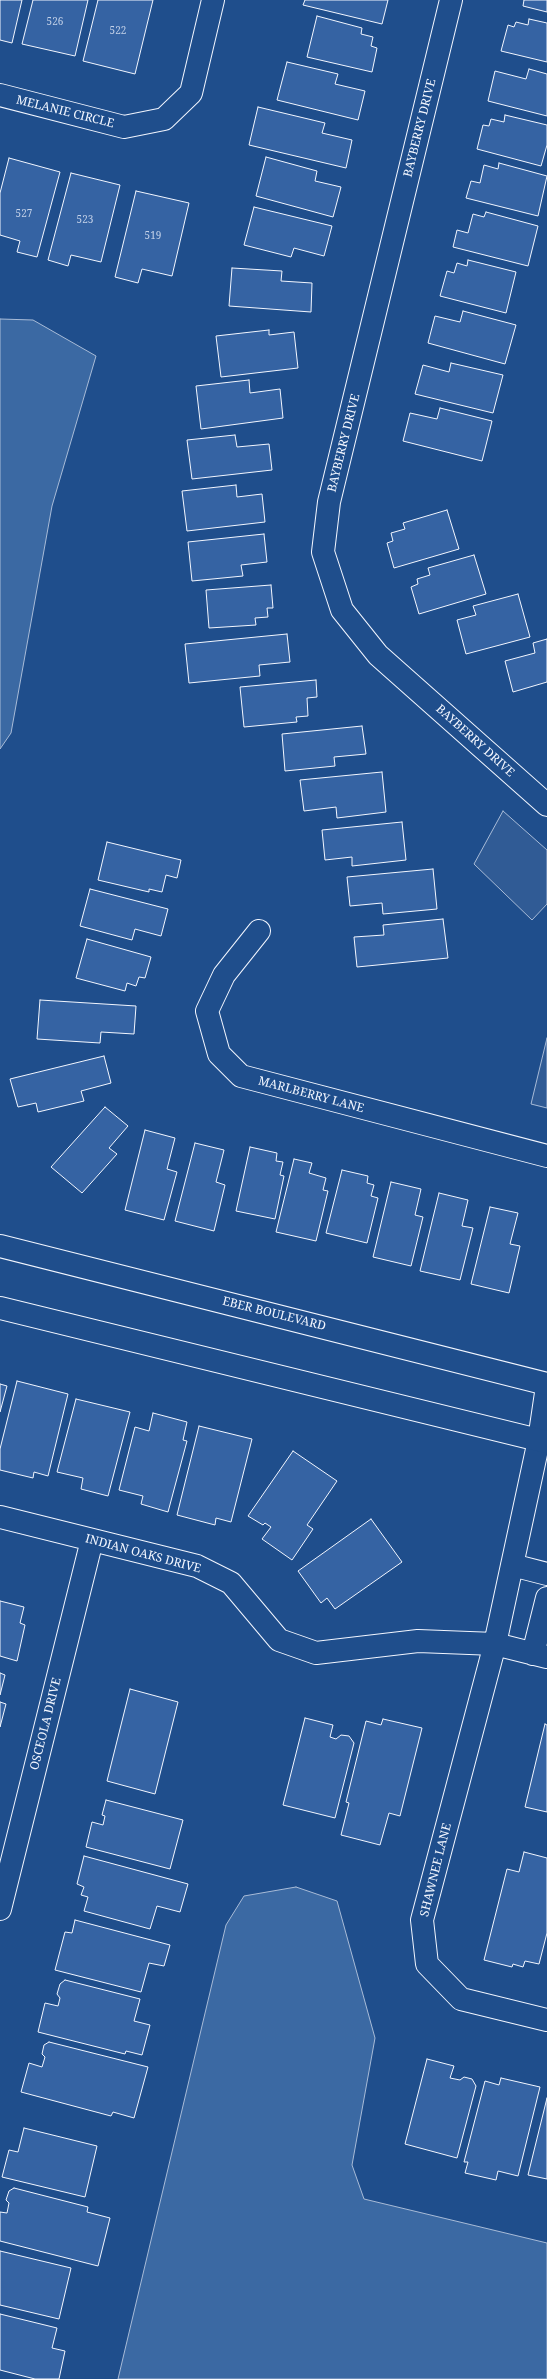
<!DOCTYPE html>
<html>
<head>
<meta charset="utf-8">
<style>
	body { margin:0 }
	canvas { display:block; background:#1f4e8c }
</style>
</head>
<body>
<canvas width="547" height="2379"></canvas>
<script>
const g = document.querySelector('canvas').getContext('2d');
g.lineJoin = 'round';
function fillPath(path, color) { g.fillStyle = color; g.fill(path, 'evenodd'); }
const poly = rows => new Path2D(rows.map(r => 'M' + r).join(''));
function stroke(path, color, width, dash) { g.strokeStyle = color; g.lineWidth = width; g.lineCap = dash ? 'butt' : 'round'; g.setLineDash(dash || []); g.stroke(path); }
function drawText(font, color, halo, rows, align = 'center') {
  g.font = font + ' "Noto Serif",serif'; g.lineWidth = 3; g.setLineDash([]); g.textBaseline = 'middle'; g.strokeStyle = halo; g.fillStyle = color; for (const [text, x, y, turn = 0] of rows) {
    g.save(); g.translate(x, y); g.rotate((+turn || 0) * Math.PI / 180); g.textAlign = isNaN(turn) ? turn : align; if (halo) g.strokeText(text, 0, 0); g.fillText(text, 0, 0); g.restore();
  }
}
const parking = poly([
	[503,811,547,850,547,904,532,920,474,864,503,811],
	[547,1038,547,1108,531,1104,547,1038]
]);
const water = poly([
	[0,319,33,320,96,356,52,506,11,733,0,749,0,319],
	[296,1887,337,1901,375,2038,352,2165,364,2199,547,2243,547,2379,118,2379,226,1925,244,1896,296,1887]
]);
const building = poly([
	[0,0,22,0,12,43,0,40,0,0],
	[33,0,88,0,75,56,22,44,33,0],
	[98,0,153,0,135,74,83,61,98,0],
	[305,0,388,0,382,24,303,5,305,0],
	[524,0,547,0,547,12,523,6,524,0],
	[317,16,362,28,361,34,373,37,371,46,377,48,372,72,307,57,317,16],
	[529,19,547,23,547,62,501,51,508,25,514,27,516,22,528,25,529,19],
	[287,62,338,74,335,84,365,91,358,120,277,100,287,62],
	[529,69,547,74,547,116,488,101,495,71,526,79,529,69],
	[258,107,325,123,322,133,352,140,346,168,249,145,258,107],
	[505,115,547,125,547,145,541,166,477,149,483,125,489,126,491,119,504,122,505,115],
	[266,157,317,171,315,181,341,187,333,217,256,196,266,157],
	[9,158,60,172,37,257,17,252,20,241,0,235,0,193,9,158],
	[499,163,547,176,538,216,466,198,471,181,480,183,484,165,498,169,499,163],
	[71,173,120,185,101,262,71,255,68,266,48,260,71,173],
	[136,191,189,203,172,276,142,269,138,283,115,277,136,191],
	[254,207,332,226,324,256,294,248,291,257,244,245,254,207],
	[486,212,538,226,528,266,453,247,457,230,468,233,473,214,484,217,486,212],
	[468,260,516,272,506,313,440,296,447,271,454,273,457,263,467,266,468,260],
	[232,268,282,271,281,281,312,283,311,312,229,306,232,268],
	[463,311,516,325,505,364,428,343,435,316,460,322,463,311],
	[269,330,269,335,294,332,298,368,221,377,216,336,269,330],
	[451,363,503,375,493,413,415,394,423,365,449,372,451,363],
	[249,380,250,393,280,389,283,418,201,429,196,386,249,380],
	[440,408,492,421,482,461,403,441,410,413,437,419,440,408],
	[235,435,237,447,269,444,272,470,192,479,187,440,235,435],
	[236,485,237,497,262,494,265,522,187,531,182,491,236,485],
	[447,510,459,549,394,568,387,543,393,541,391,533,405,529,403,523,447,510],
	[264,534,267,562,241,565,243,576,192,581,188,542,264,534],
	[474,555,486,594,419,614,411,587,418,584,417,579,430,575,428,568,474,555],
	[271,585,273,608,267,608,268,617,255,618,256,625,209,628,206,590,271,585],
	[518,594,530,637,466,654,457,620,476,615,473,606,518,594],
	[287,634,290,662,259,665,260,676,189,683,185,644,287,634],
	[547,639,547,682,513,692,505,661,535,653,533,643,547,639],
	[316,680,317,697,307,698,308,716,296,717,297,722,244,727,240,687,316,680],
	[362,726,366,754,334,757,335,766,285,771,282,734,362,726],
	[382,772,386,812,337,818,336,807,304,811,300,780,382,772],
	[402,822,406,860,352,866,352,857,325,860,322,830,402,822],
	[107,842,181,860,177,878,166,875,162,892,149,889,149,892,98,880,107,842],
	[433,869,437,909,383,914,382,903,350,906,347,877,433,869],
	[90,889,168,909,161,936,135,929,132,940,80,926,90,889],
	[443,919,448,958,357,967,354,937,384,935,383,925,443,919],
	[87,939,151,957,145,978,139,977,136,986,127,983,125,991,76,978,87,939],
	[40,1000,136,1006,134,1034,101,1032,100,1043,37,1039,40,1000],
	[104,1056,111,1083,81,1091,84,1101,38,1112,36,1103,18,1107,10,1079,104,1056],
	[105,1107,128,1126,109,1148,117,1154,82,1193,51,1167,105,1107],
	[145,1130,175,1138,167,1169,177,1172,164,1220,125,1210,145,1130],
	[195,1143,224,1150,216,1182,225,1185,214,1231,175,1221,195,1143],
	[250,1147,277,1153,276,1161,283,1162,280,1175,284,1176,275,1219,236,1211,250,1147],
	[294,1159,312,1163,309,1173,326,1178,323,1190,328,1191,316,1241,276,1232,294,1159],
	[342,1170,368,1176,367,1183,374,1185,371,1196,378,1198,367,1243,326,1233,342,1170],
	[391,1182,421,1189,415,1215,423,1217,411,1266,373,1257,391,1182],
	[439,1193,468,1200,462,1226,473,1228,460,1280,420,1271,439,1193],
	[490,1207,518,1213,510,1244,520,1246,509,1293,471,1284,490,1207],
	[17,1381,68,1394,48,1476,34,1472,33,1478,0,1470,0,1449,17,1381],
	[0,1384,7,1386,0,1412,0,1384],
	[76,1399,130,1412,108,1496,81,1489,83,1478,57,1472,76,1399],
	[153,1413,187,1422,183,1440,187,1441,168,1512,141,1504,143,1496,119,1490,135,1427,149,1431,153,1413],
	[199,1426,252,1439,231,1522,216,1518,215,1525,177,1515,199,1426],
	[293,1451,337,1481,307,1525,313,1529,292,1560,262,1539,271,1527,265,1523,263,1525,248,1516,293,1451],
	[371,1519,402,1562,335,1609,327,1598,321,1603,298,1571,371,1519],
	[0,1601,24,1607,20,1623,25,1625,17,1661,0,1656,0,1601],
	[0,1673,5,1675,0,1695,0,1673],
	[130,1689,178,1702,155,1794,107,1781,130,1689],
	[0,1702,6,1704,0,1727,0,1702],
	[305,1718,333,1725,330,1737,336,1739,341,1735,349,1736,354,1743,335,1818,283,1805,305,1718],
	[383,1719,422,1728,400,1816,389,1813,380,1845,341,1835,349,1803,346,1802,366,1721,381,1725,383,1719],
	[545,1724,547,1725,547,1812,525,1807,545,1724],
	[106,1800,183,1820,170,1869,86,1847,92,1822,103,1825,105,1816,102,1815,106,1800],
	[524,1852,547,1858,547,1933,539,1964,525,1961,523,1967,513,1964,512,1967,484,1960,507,1869,519,1872,524,1852],
	[84,1856,188,1884,180,1912,157,1906,150,1929,84,1911,88,1897,81,1895,84,1887,77,1884,84,1856],
	[75,1920,170,1945,164,1966,149,1963,141,1992,55,1970,65,1932,72,1933,75,1920],
	[65,1980,140,1999,134,2021,150,2025,142,2055,126,2051,125,2054,38,2032,45,2003,58,2006,60,1998,57,1994,60,1984,65,1980],
	[49,2042,148,2067,134,2118,113,2112,111,2116,21,2092,29,2063,42,2067,45,2057,42,2054,44,2045,49,2042],
	[427,2059,454,2066,450,2078,460,2080,464,2077,472,2079,476,2086,457,2158,405,2144,427,2059],
	[501,2078,540,2087,518,2176,498,2171,496,2180,465,2173,468,2162,464,2162,485,2081,499,2085,501,2078],
	[547,2098,547,2179,528,2175,547,2098],
	[24,2128,97,2146,85,2197,2,2177,9,2150,18,2152,24,2128],
	[14,2188,88,2207,87,2212,110,2218,98,2266,0,2241,0,2212,7,2213,9,2203,6,2200,9,2191,14,2188],
	[0,2251,71,2268,59,2319,0,2305,0,2251],
	[0,2314,57,2328,52,2348,65,2351,59,2379,35,2379,0,2370,0,2314]
]);
const minor = poly([
	[451,0,329,502,323,552,342,610,378,655,547,805],
	[0,95,124,127,164,119,191,93,213,0],
	[259,931,224,975,207,1011,219,1054,241,1076,547,1156],
	[547,1386,539,1440,495,1644,422,1920,427,1964,461,1999,547,2020],
	[0,1517,197,1566,231,1583,279,1640,316,1653,418,1641,495,1644,547,1657],
	[512,1565,547,1574],
	[533,1654,547,1598],
	[0,1909,92,1540]
]);
const tertiary = poly([
	[0,1246,547,1384],
	[0,1308,547,1442]
]);
const numberNames = [
	["526",55,22],
	["522",118,31],
	["527",24,214],
	["523",85,220],
	["519",153,236]
];
const streetNames = [
	["MELANIE CIRCLE",65,112,14],
	["BAYBERRY DRIVE",420,128,-76],
	["BAYBERRY DRIVE",344,443,-76],
	["BAYBERRY DRIVE",475,741,42],
	["MARLBERRY LANE",311,1095,15],
	["EBER BOULEVARD",274,1314,14],
	["INDIAN OAKS DRIVE",143,1554,15],
	["OSCEOLA DRIVE",46,1724,-76],
	["SHAWNEE LANE",436,1870,-76]
];
fillPath(parking, '#305b95');
stroke(parking, '#a8bbd7', 1);
fillPath(water, '#3b69a3');
stroke(water, '#a8bbd7', 1);
fillPath(building, '#3563a3');
stroke(building, '#f2f6ff', 1);
stroke(minor, '#f2f6ff', 24);
stroke(tertiary, '#f2f6ff', 24);
stroke(minor, '#1f4e8c', 22);
stroke(tertiary, '#1f4e8c', 22);
drawText('10px', '#c3d1e8', null, numberNames);
drawText('12px', '#f2f6ff', '#1f4e8c', streetNames);
</script>
</body>
</html>
